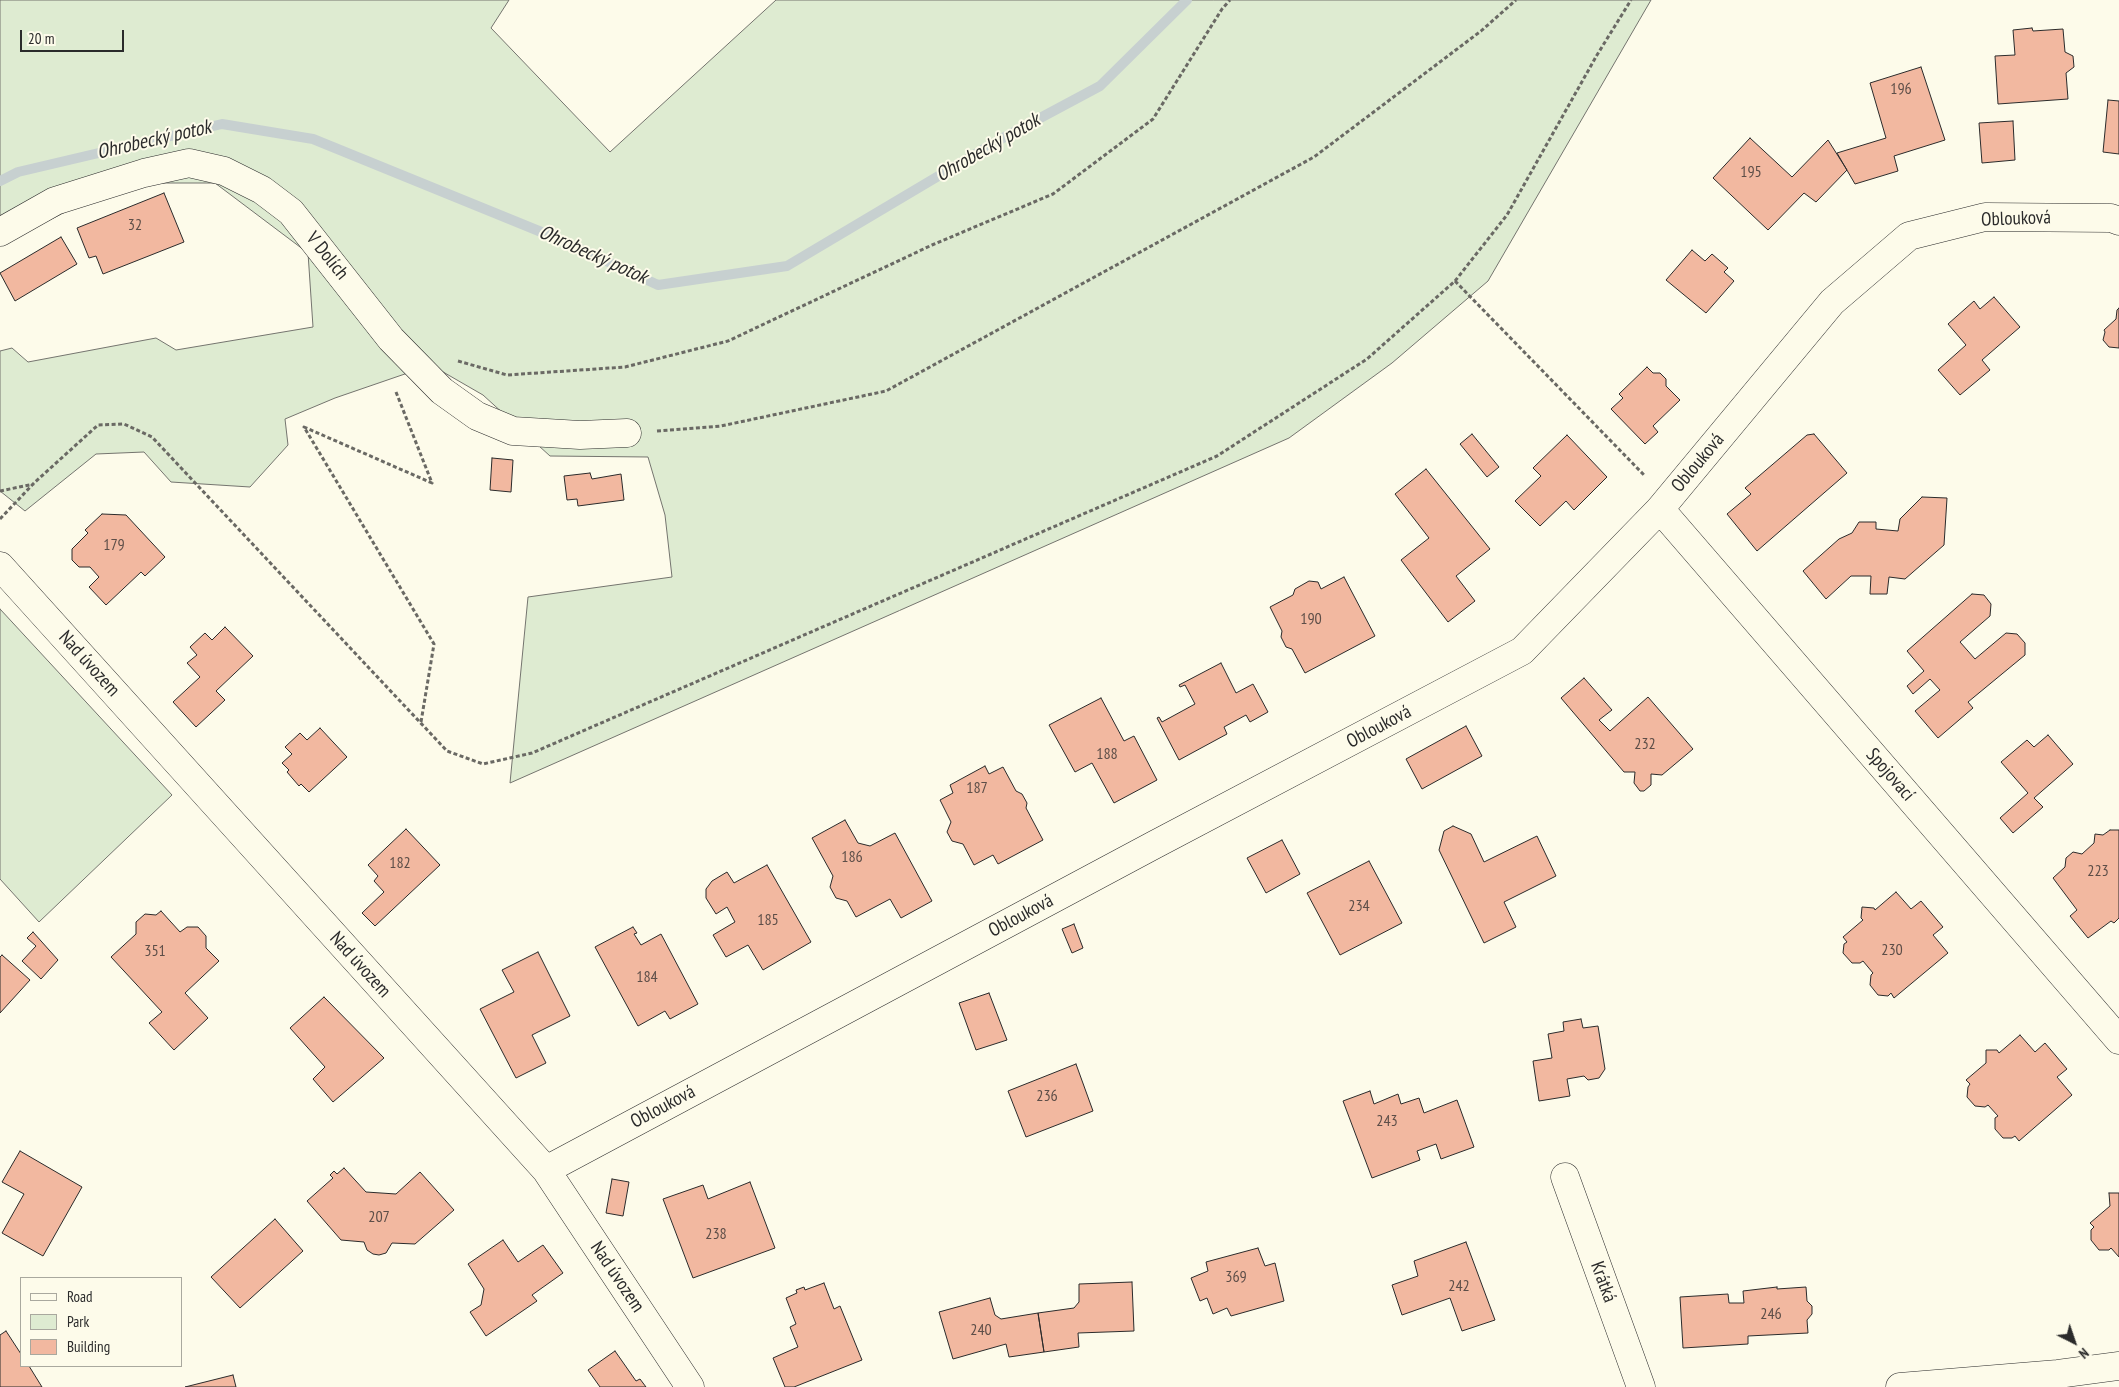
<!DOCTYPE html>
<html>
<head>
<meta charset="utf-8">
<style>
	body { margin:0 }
	#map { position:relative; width:2119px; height:1387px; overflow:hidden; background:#fdfbea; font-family:"PT Sans Narrow",sans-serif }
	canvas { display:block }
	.legend { position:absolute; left:20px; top:1277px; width:162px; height:90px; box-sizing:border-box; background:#fdfbea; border:1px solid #a9a89e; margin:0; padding:6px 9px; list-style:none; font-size:15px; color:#2b2b2b }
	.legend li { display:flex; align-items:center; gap:10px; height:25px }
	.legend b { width:25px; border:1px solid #a9a89e }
	.north { position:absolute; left:2049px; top:1317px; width:50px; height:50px; -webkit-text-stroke:4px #fdfbea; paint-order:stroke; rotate:139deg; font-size:14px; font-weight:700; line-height:20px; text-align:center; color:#2b2b2b }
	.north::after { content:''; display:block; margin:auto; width:18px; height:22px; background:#2b2b2b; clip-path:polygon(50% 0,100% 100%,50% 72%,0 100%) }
	.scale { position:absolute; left:20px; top:30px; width:104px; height:22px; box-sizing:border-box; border:2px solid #2b2b2b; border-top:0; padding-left:6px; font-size:15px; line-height:18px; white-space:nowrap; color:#2b2b2b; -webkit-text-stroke:4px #fdfbea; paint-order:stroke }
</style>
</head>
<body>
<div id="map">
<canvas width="2119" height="1387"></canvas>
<ul class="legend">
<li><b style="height:6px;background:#fdfbea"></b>Road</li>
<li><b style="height:14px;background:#deebd1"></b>Park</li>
<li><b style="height:14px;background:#f2b8a0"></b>Building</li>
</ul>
<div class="north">N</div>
<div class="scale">20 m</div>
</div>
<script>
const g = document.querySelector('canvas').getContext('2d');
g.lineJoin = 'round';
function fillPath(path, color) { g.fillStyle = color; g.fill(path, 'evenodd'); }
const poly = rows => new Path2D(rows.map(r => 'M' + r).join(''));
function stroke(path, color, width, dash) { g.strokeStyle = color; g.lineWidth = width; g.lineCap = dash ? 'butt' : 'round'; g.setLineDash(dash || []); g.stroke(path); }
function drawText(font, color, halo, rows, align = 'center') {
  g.font = font + ' "PT Sans Narrow",sans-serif'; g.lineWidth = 4; g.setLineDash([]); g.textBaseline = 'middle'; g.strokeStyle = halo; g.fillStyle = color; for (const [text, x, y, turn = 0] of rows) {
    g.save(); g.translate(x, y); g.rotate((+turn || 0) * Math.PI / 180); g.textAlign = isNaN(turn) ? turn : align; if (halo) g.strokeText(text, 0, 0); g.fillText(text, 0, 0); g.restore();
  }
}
const green = poly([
	[0,0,509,0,491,28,610,152,776,0,1651,0,1488,281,1392,363,1289,438,510,783,528,597,672,577,665,515,648,457,550,456,483,395,431,365,335,398,285,419,288,445,250,487,171,482,144,452,96,454,25,511,0,491,0,351,12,348,28,362,156,338,176,350,313,327,308,253,215,183,153,183,77,206,0,245,0,0],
	[0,609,172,795,39,922,0,879,0,609]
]);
const stream = poly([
	[0,181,18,172,222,124,313,139,561,240,658,285,787,266,999,140,1100,86,1187,0]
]);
const building = poly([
	[2032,28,2033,31,2063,29,2065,52,2073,56,2074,67,2066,73,2068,99,1998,104,1995,56,2015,55,2013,30,2032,28],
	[1921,67,1945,140,1894,156,1898,171,1855,184,1837,153,1886,138,1870,83,1921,67],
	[2108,100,2119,101,2119,154,2103,152,2108,100],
	[2013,121,2015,160,1982,163,1979,123,2013,121],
	[1750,138,1792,177,1828,140,1847,170,1816,202,1804,193,1768,230,1713,178,1750,138],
	[164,193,184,242,103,274,96,256,89,258,77,228,164,193],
	[61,237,77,264,15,301,0,273,61,237],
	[1692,250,1705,261,1712,254,1728,268,1724,272,1734,281,1706,313,1666,280,1692,250],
	[1994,297,2020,327,1982,360,1990,370,1960,395,1938,370,1966,345,1948,324,1974,301,1980,309,1994,297],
	[2119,308,2119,348,2109,347,2103,340,2105,332,2104,330,2116,319,2117,310,2119,308],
	[1647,367,1653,373,1660,373,1666,379,1666,386,1680,400,1653,426,1658,432,1645,444,1611,409,1623,398,1619,394,1647,367],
	[1472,434,1499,467,1487,477,1460,444,1472,434],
	[1814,434,1847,473,1757,551,1727,514,1751,494,1745,488,1807,435,1814,434],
	[1567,435,1607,477,1574,510,1566,501,1540,526,1515,501,1541,476,1533,468,1567,435],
	[492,458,513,460,511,492,490,490,492,458],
	[1426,469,1490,549,1456,576,1475,601,1448,622,1401,560,1429,538,1395,494,1426,469],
	[590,473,592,479,621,474,624,500,578,506,577,499,567,500,564,476,590,473],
	[1922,497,1947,498,1944,545,1905,579,1889,577,1887,594,1870,594,1871,576,1851,576,1826,599,1803,571,1839,539,1852,533,1859,522,1876,522,1876,529,1898,531,1900,519,1922,497],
	[102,514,126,515,165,557,145,576,141,572,106,605,89,587,99,577,90,567,79,567,72,560,72,549,88,533,85,530,102,514],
	[1344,577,1375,636,1305,673,1292,649,1286,647,1281,637,1282,631,1270,607,1293,595,1295,589,1309,581,1318,582,1321,589,1344,577],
	[1972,594,1984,595,1991,604,1990,616,1960,642,1975,659,2006,633,2017,634,2025,643,2025,655,1968,702,1973,708,1938,738,1915,711,1940,690,1930,679,1913,694,1907,686,1924,671,1907,651,1972,594],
	[225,627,253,656,216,691,225,700,196,727,173,702,200,677,187,663,197,655,190,647,205,633,212,640,225,627],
	[1221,663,1236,693,1253,684,1268,712,1250,722,1246,715,1224,727,1227,734,1179,760,1157,718,1159,717,1162,722,1195,704,1185,685,1180,687,1179,685,1221,663],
	[1584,678,1612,710,1599,720,1610,731,1648,697,1693,749,1662,775,1651,774,1651,785,1644,791,1640,791,1634,783,1635,772,1624,772,1561,698,1584,678],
	[1101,698,1124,741,1134,736,1157,780,1114,803,1092,763,1075,772,1049,725,1101,698],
	[1466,726,1482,756,1422,789,1406,759,1466,726],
	[320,728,347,757,309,792,301,784,299,786,287,772,289,770,282,763,292,754,285,747,300,733,307,740,320,728],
	[2048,735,2073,764,2034,798,2043,807,2013,833,2000,818,2028,793,2001,762,2027,740,2034,747,2048,735],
	[985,766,989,774,1003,767,1016,791,1022,794,1027,803,1026,808,1043,840,998,864,993,855,974,865,963,844,952,841,947,832,951,822,940,800,953,793,950,785,985,766],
	[845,820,858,843,870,846,895,833,932,901,901,918,890,899,856,917,847,901,836,898,830,887,833,876,812,838,845,820],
	[1453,826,1471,834,1484,862,1537,836,1556,876,1504,902,1516,927,1484,943,1439,850,1444,831,1453,826],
	[406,829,440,865,375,926,362,913,384,892,374,881,378,876,368,865,406,829],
	[2110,830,2119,830,2119,918,2114,923,2111,921,2088,938,2070,916,2077,910,2053,878,2065,867,2066,858,2073,852,2082,854,2094,843,2095,834,2103,835,2110,830],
	[1282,840,1300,874,1266,893,1247,858,1282,840],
	[1369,861,1402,923,1340,955,1307,893,1369,861],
	[767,865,811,942,763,970,748,945,726,957,713,935,735,922,727,907,716,914,706,898,706,889,712,881,727,872,734,883,767,865],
	[1896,892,1911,909,1921,901,1943,927,1933,935,1948,953,1894,998,1891,993,1888,996,1878,995,1870,985,1871,975,1873,973,1863,961,1860,963,1852,963,1843,953,1844,944,1847,942,1843,937,1863,920,1861,918,1862,907,1874,908,1875,910,1896,892],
	[161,911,180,932,187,927,198,927,206,936,206,948,219,961,185,993,208,1018,174,1050,149,1023,162,1012,111,957,136,934,136,922,145,914,156,915,161,911],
	[1074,924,1083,948,1072,953,1062,929,1074,924],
	[633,927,637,933,634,934,641,945,661,934,698,1004,670,1019,665,1011,638,1026,595,947,633,927],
	[33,932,58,960,41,979,22,961,36,946,27,938,33,932],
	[538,952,570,1016,532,1035,546,1063,516,1078,480,1009,514,992,502,970,538,952],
	[2,955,30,980,0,1013,0,957,2,955],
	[989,993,1007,1040,976,1050,959,1003,989,993],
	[324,997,384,1058,333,1102,313,1079,325,1067,290,1028,324,997],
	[1581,1019,1583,1028,1598,1026,1605,1069,1599,1078,1588,1080,1584,1076,1567,1079,1570,1096,1539,1101,1533,1061,1552,1058,1548,1034,1564,1031,1563,1022,1581,1019],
	[2020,1035,2035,1052,2045,1043,2067,1069,2057,1077,2072,1095,2019,1141,2015,1136,2012,1138,2003,1138,1995,1129,1995,1118,1998,1116,1988,1105,1985,1107,1975,1106,1967,1097,1968,1087,1970,1084,1966,1080,1986,1063,1986,1050,1997,1050,1999,1053,2020,1035],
	[1076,1064,1093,1111,1026,1137,1008,1091,1076,1064],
	[1370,1091,1374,1104,1398,1094,1401,1104,1419,1098,1424,1113,1457,1100,1474,1147,1441,1159,1436,1144,1417,1151,1420,1160,1372,1178,1343,1101,1370,1091],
	[20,1151,82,1187,43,1256,2,1233,24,1194,2,1182,20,1151],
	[344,1168,366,1192,396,1194,420,1172,454,1210,415,1244,392,1243,386,1253,379,1255,373,1254,367,1250,364,1242,341,1240,307,1201,333,1178,330,1175,334,1171,337,1174,344,1168],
	[612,1179,629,1182,623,1216,606,1213,612,1179],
	[750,1182,775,1248,693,1278,663,1199,703,1185,708,1199,750,1182],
	[2109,1193,2119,1193,2119,1257,2111,1248,2109,1250,2099,1250,2091,1240,2091,1230,2094,1227,2090,1223,2110,1206,2109,1193],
	[275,1219,303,1251,240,1308,211,1277,275,1219],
	[503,1240,518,1262,543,1245,563,1273,532,1295,537,1301,486,1336,470,1312,481,1305,484,1289,468,1264,503,1240],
	[1466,1242,1495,1320,1462,1331,1450,1298,1402,1315,1392,1285,1418,1276,1414,1261,1466,1242],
	[1258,1248,1265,1266,1275,1263,1284,1301,1231,1316,1227,1308,1213,1314,1207,1298,1200,1301,1191,1278,1208,1271,1206,1262,1258,1248],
	[1132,1282,1134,1331,1078,1333,1079,1347,1044,1352,1038,1313,1074,1308,1079,1302,1079,1284,1132,1282],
	[824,1283,834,1309,840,1306,862,1360,794,1387,785,1387,773,1358,798,1347,790,1327,796,1324,786,1298,797,1293,796,1290,804,1287,805,1290,824,1283],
	[1777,1287,1777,1289,1806,1287,1807,1301,1812,1306,1812,1314,1807,1320,1808,1333,1748,1336,1748,1344,1683,1348,1680,1297,1728,1294,1729,1303,1744,1303,1743,1291,1777,1287],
	[990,1298,995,1315,1001,1319,1038,1313,1044,1352,1009,1357,1006,1344,953,1359,939,1312,990,1298],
	[6,1331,21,1354,21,1366,29,1366,42,1387,0,1387,0,1335,6,1331],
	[615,1351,636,1381,640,1379,646,1387,600,1387,588,1370,615,1351],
	[233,1375,236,1387,185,1387,233,1375]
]);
const path = poly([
	[1455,281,1645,476],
	[458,361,507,375,625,367,728,341,932,245,1053,194,1153,119,1222,9,1230,0],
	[396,392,432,483,304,427,434,644,421,722],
	[657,431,721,426,886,391,1314,157,1481,31,1516,0],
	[0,491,34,484],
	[0,519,34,483,98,425,124,424,152,437,447,751,483,764,532,753,1217,456,1367,359,1455,281,1507,215,1597,55,1631,0]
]);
const minor = poly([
	[0,232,55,201,144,173,189,163,224,171,262,190,291,212,391,339,442,391,477,416,513,431,580,435,627,433],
	[1660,509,2119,1040],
	[0,566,546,1170,690,1387],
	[546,1170,1154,845,1522,651,1660,509,1832,302,1909,236,1985,217,2111,218,2119,221],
	[1565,1177,1641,1387],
	[1900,1387,2058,1374,2119,1366]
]);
const numberNames = [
	["196",1901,89],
	["195",1751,172],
	["32",135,225],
	["179",114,545],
	["190",1311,619],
	["232",1645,744],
	["188",1107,754],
	["187",977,788],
	["186",852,857],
	["182",400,863],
	["223",2098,871],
	["234",1359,906],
	["185",768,920],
	["230",1892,950],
	["351",155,951],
	["184",647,977],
	["236",1047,1096],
	["243",1387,1121],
	["207",379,1217],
	["238",716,1234],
	["369",1236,1277],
	["242",1459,1286],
	["246",1771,1314],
	["240",981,1330]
];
const streetNames = [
	["Oblouková",2016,219,-2],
	["V Dolích",327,256,51],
	["Oblouková",1698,463,-50],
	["Nad úvozem",89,664,48],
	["Oblouková",1379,727,-28],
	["Spojovací",1890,775,49],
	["Oblouková",1021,916,-28],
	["Nad úvozem",360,965,48],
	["Oblouková",663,1107,-28],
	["Nad úvozem",617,1277,56],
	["Krátká",1603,1282,70]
];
const waterNames = [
	["Ohrobecký potok",154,140,-13],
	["Ohrobecký potok",988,148,-30],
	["Ohrobecký potok",593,255,24]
];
fillPath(green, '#deebd1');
stroke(green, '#74746e', 1);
stroke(stream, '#c7d0d0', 10);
fillPath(building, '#f2b8a0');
stroke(building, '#2b2b2b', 1);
stroke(minor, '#2b2b2b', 29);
stroke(path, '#6a6964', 3, [4, 2.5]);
stroke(minor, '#fdfbea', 28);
drawText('16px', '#5d4e48', null, numberNames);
drawText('19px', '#2b2b2b', '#fdfbea', streetNames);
drawText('italic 20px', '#2b2b2b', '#fdfbea', waterNames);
</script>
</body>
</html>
